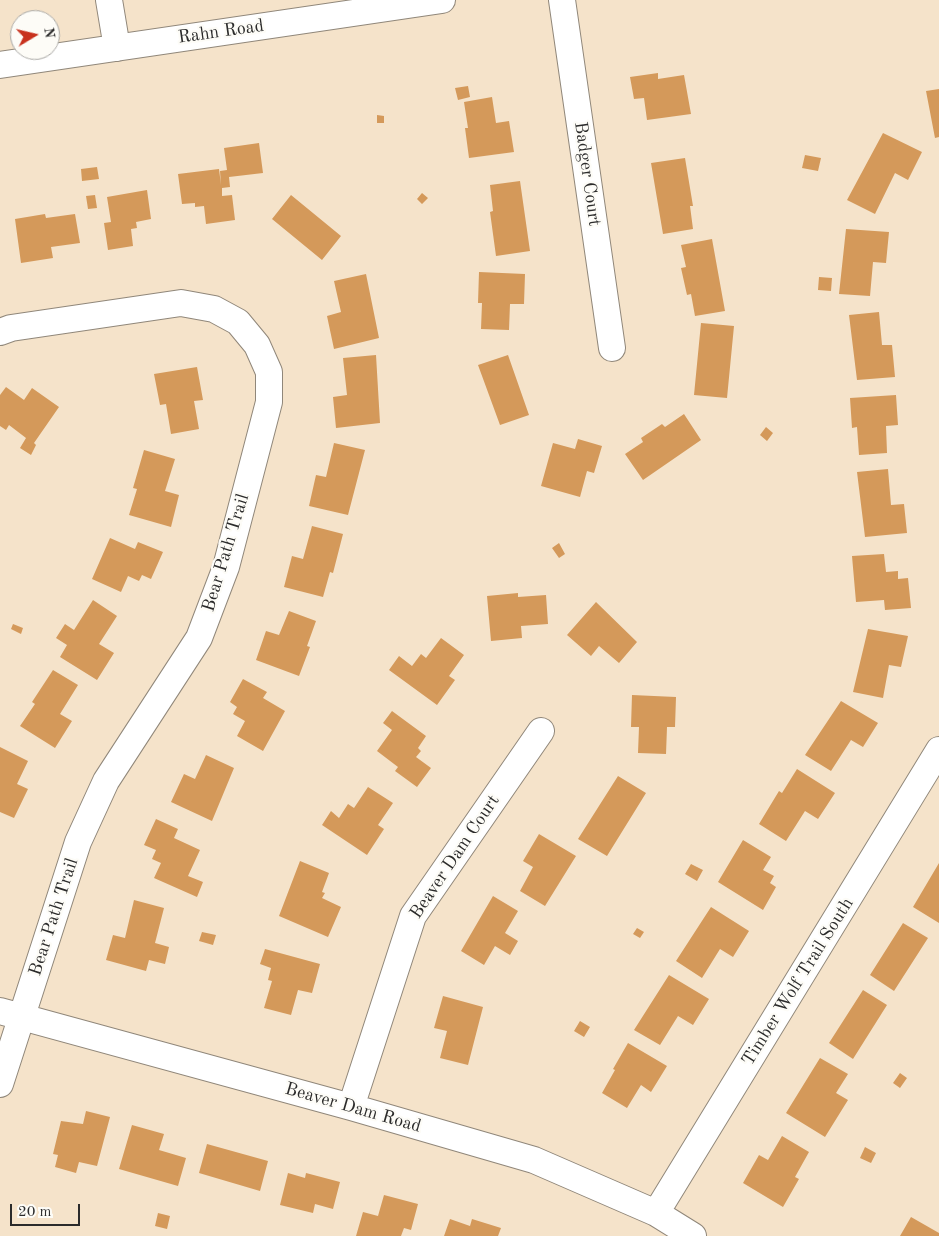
<!DOCTYPE html>
<html>
<head>
<meta charset="utf-8">
<style>
	body { margin:0 }
	#map { position:relative; width:939px; height:1236px; overflow:hidden; background:#f5e3ca; font-family:"Old Standard TT",serif }
	canvas { display:block }
	.north { position:absolute; left:10px; top:10px; width:50px; height:50px; box-sizing:border-box; background:#fdfcf7; border:1px solid #a9a8a5; border-radius:50%; rotate:81deg; font-size:14px; font-weight:700; line-height:20px; text-align:center; color:#2b2b2b }
	.north::after { content:''; display:block; margin:auto; width:18px; height:22px; background:#c8321e; clip-path:polygon(50% 0,100% 100%,50% 72%,0 100%) }
	.scale { position:absolute; left:10px; top:1204px; width:70px; height:22px; box-sizing:border-box; border:2px solid #2b2b2b; border-top:0; padding-left:6px; font-size:15px; line-height:18px; white-space:nowrap; color:#2b2b2b; -webkit-text-stroke:4px #fdfcf7; paint-order:stroke }
</style>
</head>
<body>
<div id="map">
<canvas width="939" height="1236"></canvas>
<div class="north">N</div>
<div class="scale">20 m</div>
</div>
<script>
const g = document.querySelector('canvas').getContext('2d');
g.lineJoin = 'round';
function fillPath(path, color) { g.fillStyle = color; g.fill(path, 'evenodd'); }
const poly = rows => new Path2D(rows.map(r => 'M' + r).join(''));
function stroke(path, color, width, dash) { g.strokeStyle = color; g.lineWidth = width; g.lineCap = dash ? 'butt' : 'round'; g.setLineDash(dash || []); g.stroke(path); }
function drawText(font, color, halo, rows, align = 'center') {
  g.font = font + ' "Old Standard TT",serif'; g.lineWidth = 4.5; g.setLineDash([]); g.textBaseline = 'middle'; g.strokeStyle = halo; g.fillStyle = color; for (const [text, x, y, turn = 0] of rows) {
    g.save(); g.translate(x, y); g.rotate((+turn || 0) * Math.PI / 180); g.textAlign = isNaN(turn) ? turn : align; if (halo) g.strokeText(text, 0, 0); g.fillText(text, 0, 0); g.restore();
  }
}
const building = poly([
	[658,73,658,79,684,75,691,114,647,120,644,98,634,99,630,77],
	[468,86,470,97,458,100,455,88],
	[939,89,939,137,935,138,926,91],
	[492,97,496,123,509,121,514,152,469,158,465,128,468,128,464,102],
	[377,115,384,116,384,123,377,123],
	[883,133,922,152,908,180,895,173,875,214,847,200],
	[259,143,263,173,229,177,230,187,222,188,222,196,232,195,235,220,206,224,204,206,195,207,195,203,182,204,178,174,219,169,221,185,220,171,227,170,224,148],
	[805,155,821,158,818,171,802,168],
	[685,158,693,206,690,206,693,229,663,234,651,163],
	[97,167,99,179,82,181,81,169],
	[520,181,530,251,496,256,490,212,493,211,490,185],
	[147,190,151,219,136,222,137,228,131,229,133,246,108,250,104,223,111,222,107,197],
	[422,193,428,198,422,204,417,199],
	[95,195,97,208,88,209,86,196],
	[291,195,341,236,322,260,272,219],
	[45,214,46,218,75,214,80,243,51,247,53,258,21,263,15,219],
	[846,229,889,232,886,263,873,262,870,296,839,294],
	[712,239,725,311,695,316,691,294,687,295,681,268,686,267,681,245],
	[479,272,525,274,524,304,510,304,509,330,481,329,482,303,478,303],
	[366,274,379,338,334,349,327,316,341,312,334,281],
	[819,277,832,278,831,291,818,290],
	[879,312,882,345,892,345,895,377,857,380,849,315],
	[701,323,734,326,727,398,694,395],
	[376,355,380,423,336,428,333,397,347,395,343,358],
	[508,355,529,415,500,425,478,365],
	[197,367,203,400,194,401,199,429,171,434,166,404,160,405,154,374],
	[6,387,24,400,32,388,59,407,34,443,36,445,31,455,20,448,26,438,9,425,6,430,0,426,0,395],
	[896,395,898,425,886,426,887,453,859,455,857,427,852,428,850,398],
	[684,414,701,440,643,480,625,454,643,442,641,438,662,424,665,427],
	[766,427,773,433,767,441,760,435],
	[578,439,602,446,594,473,587,471,580,497,541,486,553,443,575,449],
	[334,443,365,450,348,515,309,506,316,475,326,477],
	[144,450,175,459,165,491,179,495,171,527,129,515,137,489,133,488],
	[888,469,891,505,904,504,907,533,865,537,857,472],
	[312,526,343,534,333,573,330,572,323,597,284,587,292,556,303,559],
	[110,538,135,549,138,542,163,552,151,579,142,575,139,581,128,576,121,592,92,579],
	[559,543,565,554,559,558,552,548],
	[884,554,886,572,898,571,898,579,908,578,911,608,885,610,884,600,856,602,852,556],
	[518,593,518,597,546,595,548,624,521,626,522,638,491,641,487,596],
	[93,600,117,616,99,644,114,653,97,680,60,657,67,645,56,638,65,624,74,630],
	[596,602,637,642,619,663,599,646,591,656,567,635],
	[289,611,316,621,307,646,310,647,299,676,256,660,266,631,279,635],
	[13,624,23,628,21,634,11,629],
	[868,629,908,636,901,667,889,665,883,698,853,692],
	[441,638,464,655,449,676,455,680,437,705,389,670,399,656,412,666,421,654,426,658],
	[53,670,78,685,60,714,72,721,55,748,20,726,35,704,32,702],
	[243,679,267,692,263,698,285,711,263,751,237,736,245,721,233,714,237,707,230,702],
	[632,695,676,697,675,727,667,727,666,754,638,753,639,727,631,727],
	[841,701,878,723,863,747,851,740,831,771,805,755],
	[392,711,426,736,418,748,421,751,416,757,431,768,417,787,395,771,398,767,377,751,392,730,383,723],
	[0,747,28,761,17,784,28,789,14,818,0,812],
	[206,755,234,768,212,821,171,802,184,774,195,779],
	[797,769,835,793,818,819,805,811,786,841,759,824,779,791,782,793],
	[618,776,646,793,607,856,578,839],
	[368,787,393,803,378,825,384,829,367,855,322,825,331,811,339,818,348,804,354,808],
	[156,819,178,829,174,838,200,850,188,876,203,882,197,897,154,878,161,863,152,859,156,850,144,845],
	[539,834,576,856,545,906,520,891,533,867,523,861],
	[743,840,771,857,763,870,774,876,770,883,776,887,763,910,718,882],
	[300,861,329,873,322,892,325,893,322,898,341,907,328,937,279,916],
	[939,863,939,923,913,907],
	[691,864,703,870,697,881,685,874],
	[493,896,518,911,505,933,518,941,510,955,495,946,484,965,461,951],
	[134,900,164,908,155,943,169,947,165,964,149,960,146,971,106,960,113,935,125,938],
	[711,907,749,931,733,957,720,949,702,978,676,961],
	[903,923,928,938,894,991,870,975],
	[637,928,644,932,640,938,633,934],
	[202,932,216,935,213,945,199,941],
	[265,949,320,964,312,993,298,990,291,1015,264,1008,272,981,268,980,271,968,260,964],
	[669,975,709,999,693,1025,678,1016,660,1045,634,1030],
	[863,990,887,1005,853,1059,829,1043],
	[443,996,483,1007,468,1065,440,1058,447,1031,434,1028],
	[580,1021,590,1027,584,1037,574,1031],
	[628,1043,667,1066,651,1092,641,1085,627,1108,602,1093,615,1070,613,1069],
	[820,1058,848,1074,836,1093,848,1100,825,1137,786,1113],
	[900,1073,907,1078,900,1088,893,1083],
	[86,1111,110,1117,97,1166,79,1162,76,1173,55,1167,58,1155,53,1154,61,1121,83,1124],
	[132,1125,164,1134,159,1150,186,1158,178,1186,119,1169],
	[782,1136,809,1152,795,1177,799,1179,783,1207,743,1183,759,1155,768,1160],
	[207,1144,268,1161,260,1191,199,1173],
	[865,1147,876,1153,871,1163,860,1158],
	[288,1173,305,1178,306,1173,340,1182,333,1209,315,1204,313,1213,280,1205],
	[384,1195,418,1204,411,1230,404,1228,401,1236,356,1236,363,1212,378,1216],
	[158,1213,170,1216,167,1229,155,1226],
	[911,1217,939,1233,939,1236,900,1236],
	[450,1219,470,1226,472,1219,501,1228,498,1236,444,1236]
]);
const minor = poly([
	[109,0,117,48],
	[562,0,612,348],
	[0,65,442,0],
	[0,332,11,328,181,303,214,309,238,322,257,345,269,372,269,402,226,567,199,638,106,781,78,842,0,1084],
	[0,1011,351,1107,534,1160,656,1213,693,1236],
	[351,1107,413,916,541,731],
	[656,1213,939,750]
]);
const streetNames = [
	["Rahn Road",221,32,-8],
	["Badger Court",587,174,82],
	["Bear Path Trail",226,553,-73],
	["Beaver Dam Court",455,857,-56],
	["Bear Path Trail",54,917,-72],
	["Timber Wolf Trail South",798,982,-58],
	["Beaver Dam Road",353,1108,16]
];
fillPath(building, '#d4995a');
stroke(minor, '#90877a', 28);
stroke(minor, '#fff', 26);
drawText('18px', '#2b2b2b', '#fdfcf7', streetNames);
</script>
</body>
</html>
